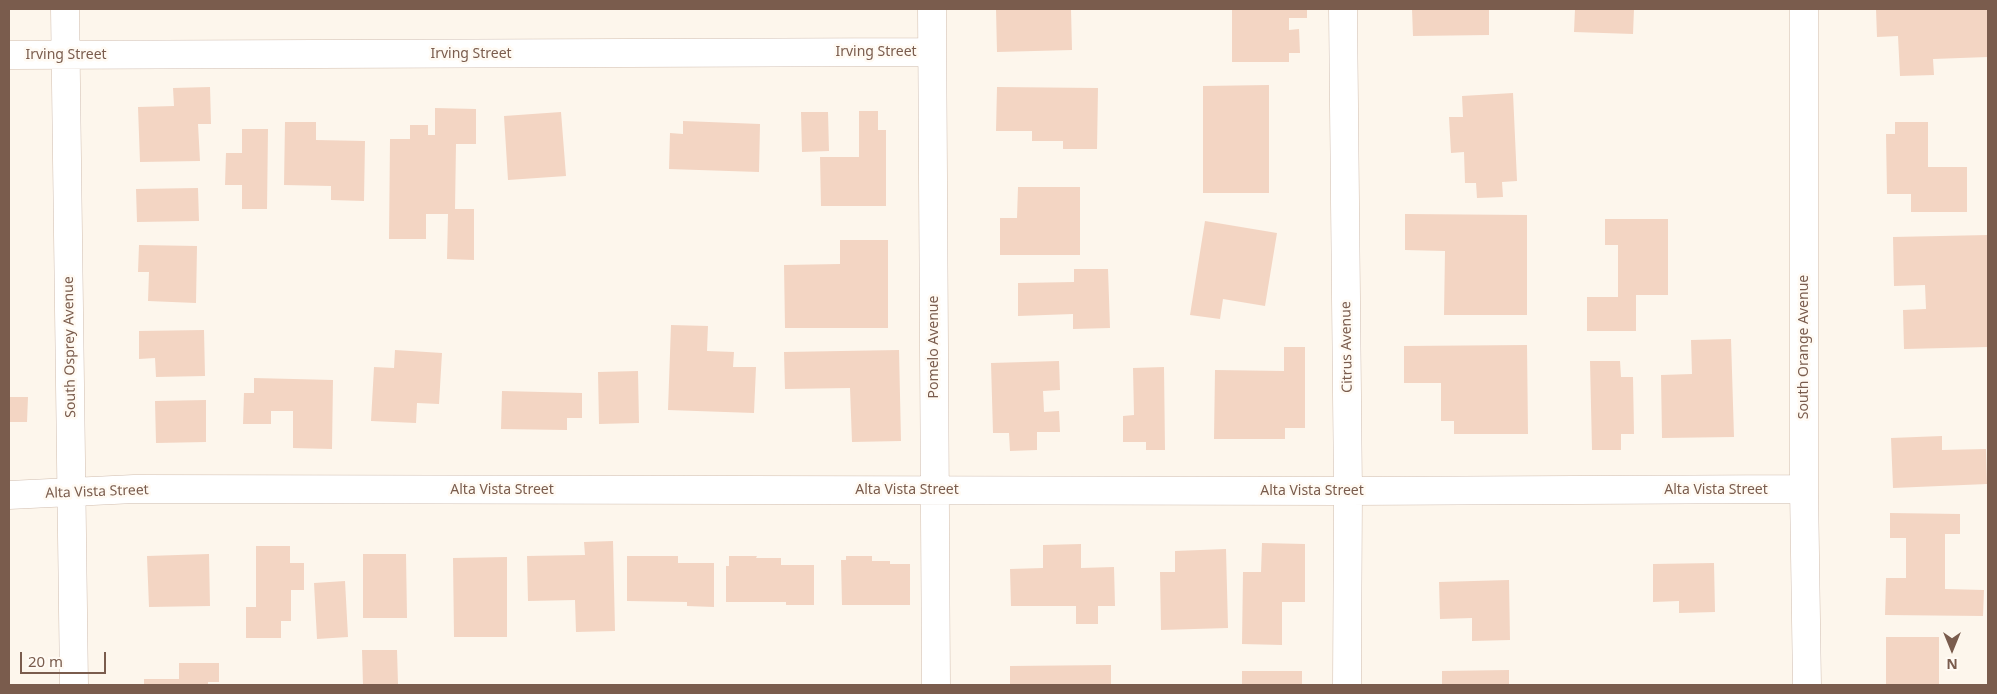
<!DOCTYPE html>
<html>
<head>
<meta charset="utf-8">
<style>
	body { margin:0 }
	#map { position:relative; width:1997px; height:694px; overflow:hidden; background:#fdf6ec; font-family:"Noto Sans",sans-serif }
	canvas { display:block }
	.frame { position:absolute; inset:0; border:10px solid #7a5c4d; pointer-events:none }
	.north { position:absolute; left:1927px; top:624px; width:50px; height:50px; -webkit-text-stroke:4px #fffaf3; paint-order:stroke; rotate:180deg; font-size:14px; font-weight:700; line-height:20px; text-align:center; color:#7a5c4d }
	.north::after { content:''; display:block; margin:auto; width:18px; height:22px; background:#7a5c4d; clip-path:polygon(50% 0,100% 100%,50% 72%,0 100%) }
	.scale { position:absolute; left:20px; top:652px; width:86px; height:22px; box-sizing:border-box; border:2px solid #7a5c4d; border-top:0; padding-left:6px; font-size:15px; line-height:18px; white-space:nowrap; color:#7a5c4d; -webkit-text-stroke:4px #fffaf3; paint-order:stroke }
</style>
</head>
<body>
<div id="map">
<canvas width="1997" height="694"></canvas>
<div class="frame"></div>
<div class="north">N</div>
<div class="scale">20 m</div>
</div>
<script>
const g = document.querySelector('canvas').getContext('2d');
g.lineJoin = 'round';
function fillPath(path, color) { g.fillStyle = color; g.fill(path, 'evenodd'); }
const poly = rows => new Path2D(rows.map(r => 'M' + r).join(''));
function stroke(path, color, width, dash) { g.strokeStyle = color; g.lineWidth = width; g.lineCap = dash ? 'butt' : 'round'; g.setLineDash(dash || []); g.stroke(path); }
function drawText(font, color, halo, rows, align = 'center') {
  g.font = font + ' "Noto Sans",sans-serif'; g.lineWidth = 5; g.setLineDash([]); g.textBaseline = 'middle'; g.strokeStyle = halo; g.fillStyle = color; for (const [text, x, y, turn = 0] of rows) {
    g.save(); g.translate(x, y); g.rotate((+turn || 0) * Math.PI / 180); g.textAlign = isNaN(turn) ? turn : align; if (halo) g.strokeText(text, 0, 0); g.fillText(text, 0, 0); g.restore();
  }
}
const building = poly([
	[996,9,1071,9,1072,50,997,52],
	[1232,9,1307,9,1307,18,1289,18,1289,30,1299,29,1300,53,1289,53,1289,62,1232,62],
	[1412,9,1489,9,1489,35,1413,36],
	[1575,9,1634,9,1633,34,1574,32],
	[1876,9,1988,9,1988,57,1933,59,1934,75,1900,76,1898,36,1877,37],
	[1269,85,1269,193,1203,193,1203,86],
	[210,87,211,124,198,124,200,161,140,162,138,107,174,106,173,88],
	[997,87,1098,88,1097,149,1063,149,1063,141,1032,141,1032,131,996,131],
	[1513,93,1517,181,1502,182,1503,197,1477,198,1476,183,1465,183,1464,152,1451,153,1449,117,1463,117,1462,96],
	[435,108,476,109,476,144,456,144,455,209,474,209,474,260,447,259,448,214,426,214,426,239,389,239,390,139,410,139,410,125,428,125,428,135,435,135],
	[859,111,878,111,878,130,886,130,886,206,821,206,820,157,859,157],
	[561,112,566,176,508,180,504,116],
	[801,112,828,112,829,151,802,152],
	[683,121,760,124,759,172,669,169,670,133,683,134],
	[285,122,316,122,316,140,365,141,364,201,331,200,331,186,284,185],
	[1895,122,1928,122,1928,167,1967,167,1967,212,1911,212,1911,194,1887,194,1886,134,1895,134],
	[242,129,268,129,267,209,242,209,242,185,225,185,226,153,242,153],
	[1018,187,1080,187,1080,255,1000,255,1000,218,1017,218],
	[198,188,199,221,137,222,136,189],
	[1405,214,1527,215,1527,315,1444,315,1445,251,1405,250],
	[1605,219,1668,219,1668,295,1636,295,1636,331,1587,331,1587,297,1618,297,1618,245,1605,245],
	[1205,221,1277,233,1265,306,1223,299,1220,319,1190,315],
	[1988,235,1988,347,1904,349,1903,310,1926,309,1925,285,1894,286,1893,237],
	[840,240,888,240,888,328,785,328,784,265,840,264],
	[139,245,197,246,196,303,148,301,149,272,138,272],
	[1074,269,1108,269,1110,328,1073,329,1073,314,1018,316,1018,283,1074,282],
	[671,325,708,326,707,351,734,352,733,367,756,367,754,413,668,410],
	[204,330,205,376,156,377,155,358,139,359,139,331],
	[1731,339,1734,437,1662,438,1661,375,1692,374,1691,340],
	[1527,345,1528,434,1454,434,1454,421,1441,421,1441,383,1404,383,1404,346],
	[1284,347,1305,347,1305,428,1285,428,1285,439,1214,439,1215,370,1284,371],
	[395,350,442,353,439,404,417,403,416,423,371,421,374,367,394,368],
	[899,350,901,441,852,442,850,388,785,389,784,352],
	[1059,361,1060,390,1043,391,1044,412,1059,411,1060,432,1037,432,1037,450,1010,451,1009,433,993,433,991,363],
	[1590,361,1620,361,1621,377,1633,377,1634,434,1621,434,1621,450,1592,450],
	[1164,367,1165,450,1146,450,1146,442,1123,442,1123,416,1134,415,1133,368],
	[638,371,639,423,599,424,598,372],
	[254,378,333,380,332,449,293,448,293,411,271,411,271,424,243,424,244,393,254,393],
	[502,391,582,393,582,418,567,418,567,430,501,429],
	[9,397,28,397,27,422,9,422],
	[206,400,206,442,156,443,155,401],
	[1942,436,1942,450,1986,449,1987,484,1893,488,1891,438],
	[1890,513,1960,514,1960,534,1945,534,1945,589,1984,590,1983,616,1885,615,1886,578,1906,578,1906,538,1890,538],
	[613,541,615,631,576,632,575,600,528,601,527,556,585,555,584,542],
	[1262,543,1305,544,1305,602,1282,602,1282,645,1242,644,1243,572,1261,572],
	[1081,544,1081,568,1114,567,1115,606,1098,606,1098,624,1076,624,1076,606,1011,606,1010,569,1043,568,1043,545],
	[256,546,290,546,290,563,304,563,304,590,291,590,291,621,281,621,281,638,246,638,246,607,256,607],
	[1226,549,1228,628,1161,630,1160,572,1175,572,1175,551],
	[209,554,210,606,149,607,147,556],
	[363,554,406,554,407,618,363,618],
	[627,556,678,556,678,563,714,563,714,607,687,606,687,602,627,601],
	[729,556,757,556,756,558,781,558,781,565,814,565,814,605,786,605,786,602,726,602,726,566,729,566],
	[846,556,872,556,872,561,890,561,890,564,910,564,910,605,842,605,841,560,846,560],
	[507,557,507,637,454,637,453,558],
	[1714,563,1715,612,1679,613,1679,601,1653,602,1653,564],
	[1509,580,1510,640,1472,641,1472,618,1440,619,1439,582],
	[345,581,348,637,317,639,314,583],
	[1886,637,1939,637,1939,685,1886,685],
	[362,650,397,650,398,684,363,685],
	[179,663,219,663,219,682,208,682,208,685,144,685,144,679,179,679],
	[1111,665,1111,685,1010,685,1010,666],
	[1509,670,1509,685,1442,685,1442,671],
	[1242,671,1302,671,1302,685,1242,685]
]);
const minor = poly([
	[65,9,74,685],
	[932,9,936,685],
	[1343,9,1348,491,1347,685],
	[1804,9,1804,489,1807,685],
	[9,55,932,52],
	[9,495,134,489,1348,491,1804,489]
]);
const streetNames = [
	["Irving Street",876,52],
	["Irving Street",471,54],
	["Irving Street",66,55],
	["South Osprey Avenue",70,347,-91],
	["Pomelo Avenue",934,347,-90],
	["Citrus Avenue",1347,347,-91],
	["South Orange Avenue",1804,347,-90],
	["Alta Vista Street",502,490],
	["Alta Vista Street",907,490],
	["Alta Vista Street",1716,490],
	["Alta Vista Street",1312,491],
	["Alta Vista Street",97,492,-2]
];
fillPath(building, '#f3d5c3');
stroke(minor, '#d1beb0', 29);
stroke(minor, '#fff', 28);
drawText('14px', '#7a5c4d', '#fffaf3', streetNames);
</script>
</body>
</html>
